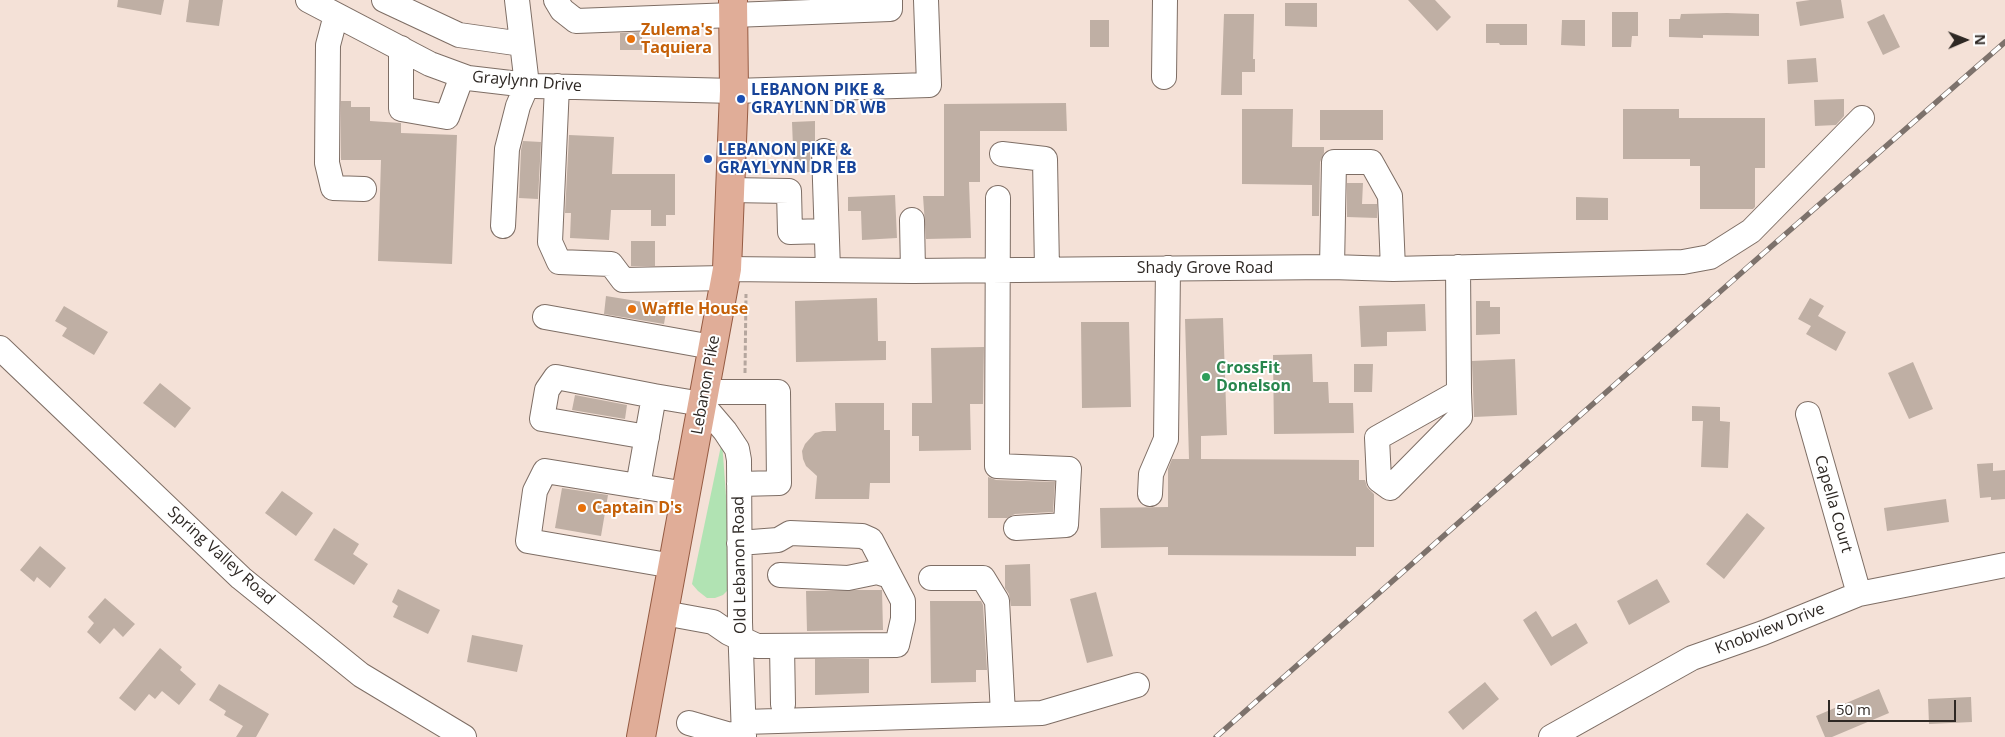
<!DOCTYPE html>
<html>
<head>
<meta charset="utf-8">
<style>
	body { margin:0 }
	#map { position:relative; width:2005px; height:737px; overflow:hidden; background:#f4e1d7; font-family:"Open Sans",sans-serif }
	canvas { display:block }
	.north { position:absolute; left:1940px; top:15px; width:50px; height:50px; -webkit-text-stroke:4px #fff; paint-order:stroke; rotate:89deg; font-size:14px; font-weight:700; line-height:20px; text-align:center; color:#2e2824 }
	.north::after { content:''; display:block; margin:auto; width:18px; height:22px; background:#2e2824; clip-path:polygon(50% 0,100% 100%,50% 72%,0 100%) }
	.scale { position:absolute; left:1828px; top:700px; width:128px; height:22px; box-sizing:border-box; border:2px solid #2e2824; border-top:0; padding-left:6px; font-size:15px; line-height:18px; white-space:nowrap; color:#2e2824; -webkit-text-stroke:4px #fff; paint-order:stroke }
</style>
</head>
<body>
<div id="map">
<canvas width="2005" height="737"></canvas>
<div class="north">N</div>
<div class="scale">50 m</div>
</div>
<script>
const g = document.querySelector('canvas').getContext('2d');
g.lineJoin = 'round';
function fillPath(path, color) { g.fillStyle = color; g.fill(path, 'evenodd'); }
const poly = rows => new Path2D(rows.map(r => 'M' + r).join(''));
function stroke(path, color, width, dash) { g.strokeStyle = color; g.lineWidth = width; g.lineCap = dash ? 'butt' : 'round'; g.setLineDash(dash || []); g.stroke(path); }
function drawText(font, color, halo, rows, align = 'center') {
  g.font = font + ' "Open Sans",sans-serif'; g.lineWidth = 4; g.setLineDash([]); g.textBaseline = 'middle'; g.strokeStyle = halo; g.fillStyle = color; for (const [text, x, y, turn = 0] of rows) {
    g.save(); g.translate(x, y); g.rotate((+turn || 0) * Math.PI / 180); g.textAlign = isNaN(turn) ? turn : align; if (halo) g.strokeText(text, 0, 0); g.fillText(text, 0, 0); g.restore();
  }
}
const green = poly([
	[722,441,732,579,730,588,723,595,715,598,707,598,698,591,692,584]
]);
const building = poly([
	[118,0,164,0,161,15,117,7],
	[189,0,223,0,219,26,186,22],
	[1408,0,1435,0,1451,17,1437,31],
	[1810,0,1841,0,1844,18,1800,26,1796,2],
	[1285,3,1317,3,1317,27,1285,26],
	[1612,12,1638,12,1638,36,1632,36,1631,47,1612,47],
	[1727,13,1759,14,1759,36,1703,35,1703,38,1669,37,1669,19,1680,19,1681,14],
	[1224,14,1254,14,1253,59,1255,59,1255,72,1242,72,1242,95,1221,95],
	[1884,14,1900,47,1883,55,1867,22],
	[1090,20,1109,20,1109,47,1090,47],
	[1562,20,1585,20,1585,46,1561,45],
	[1486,24,1527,24,1527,45,1500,45,1499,43,1486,43],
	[642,32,642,50,620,50,620,33],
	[1816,58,1818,82,1788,84,1787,60],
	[1844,99,1844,116,1836,125,1815,126,1814,100],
	[341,101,351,101,351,107,370,107,370,121,401,123,401,133,457,135,452,264,378,261,381,160,341,160],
	[1066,103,1067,131,980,131,980,182,969,182,971,238,926,239,923,196,944,196,944,104],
	[1242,109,1293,109,1292,147,1324,147,1324,153,1320,162,1319,216,1312,216,1312,185,1242,184],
	[1623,109,1679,109,1679,118,1765,118,1765,168,1755,168,1755,207,1753,209,1700,209,1700,166,1690,166,1690,159,1623,159],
	[1320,110,1383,110,1383,140,1320,140],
	[815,121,815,141,812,145,810,151,811,172,794,173,792,122],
	[569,135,614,137,612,174,675,174,675,215,666,215,666,226,651,226,651,210,611,210,609,240,570,238,571,213,565,213],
	[523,141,541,142,538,199,519,198,521,150],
	[1347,183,1363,183,1362,204,1377,204,1377,218,1347,217],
	[895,195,897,238,862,240,861,211,848,211,848,197],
	[1576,197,1608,198,1608,220,1576,220],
	[631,241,655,241,655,266,631,266],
	[606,296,667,306,664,324,604,314],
	[877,298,878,341,886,341,886,360,796,362,795,301],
	[1810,298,1824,306,1818,316,1846,332,1836,351,1806,334,1811,326,1798,319],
	[1476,301,1490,301,1490,307,1500,307,1500,334,1476,335],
	[1425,304,1426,331,1387,332,1387,346,1361,347,1359,306],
	[64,306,108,332,94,355,62,336,67,328,55,321],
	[1223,318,1227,435,1201,436,1201,459,1359,460,1359,480,1365,480,1367,487,1374,494,1374,547,1356,547,1356,556,1168,555,1168,547,1101,548,1100,508,1168,507,1168,469,1172,459,1189,459,1185,319],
	[1081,322,1129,322,1131,407,1082,408],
	[984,347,983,404,970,404,971,450,919,451,919,436,912,436,912,403,932,403,931,348],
	[1312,354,1313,382,1328,382,1329,403,1353,403,1354,433,1274,434,1273,355],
	[1515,359,1517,415,1474,417,1472,361],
	[1913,362,1933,409,1909,419,1888,373],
	[1354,364,1373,364,1372,392,1354,392],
	[160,383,191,408,175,428,143,403],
	[575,395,627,405,625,419,572,410],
	[835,403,884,403,884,430,890,430,890,483,870,483,869,499,815,499,817,476,806,466,803,459,802,451,805,444,815,433,823,431,836,431],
	[1692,406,1720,407,1720,421,1730,422,1728,468,1701,467,1703,421,1692,421],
	[1993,463,1993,471,2005,470,2005,499,1991,500,1991,497,1980,498,1977,464],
	[988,477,996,480,1055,482,1053,512,1015,514,1007,518,988,518],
	[562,488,608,495,601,536,555,528],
	[282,491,313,513,296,536,265,513],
	[1946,499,1949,522,1887,531,1884,508],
	[1747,513,1765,528,1724,579,1706,564],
	[334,528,359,544,353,554,368,564,354,585,314,560],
	[40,546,66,568,50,588,37,577,34,582,20,570],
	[1030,564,1031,606,1011,606,1009,594,1005,588,1005,565],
	[1657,579,1670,602,1629,625,1617,601],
	[398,589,440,610,428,634,393,617,398,606,392,602],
	[857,590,882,590,883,630,807,631,806,591],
	[1096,592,1113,656,1087,663,1070,599],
	[105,598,135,624,123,637,114,628,100,644,87,632,94,623,88,617],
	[930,601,981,601,983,605,987,670,976,670,976,682,931,683],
	[1536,611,1552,637,1576,623,1588,643,1551,666,1523,620],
	[472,635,523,645,517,672,467,662],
	[160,648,182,667,180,670,196,684,179,705,162,691,155,699,149,694,135,711,119,698],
	[815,659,869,659,869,693,815,695],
	[1485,682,1499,699,1463,730,1448,712],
	[219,684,269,714,256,737,236,737,243,726,224,715,226,711,209,700],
	[1879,689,1889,713,1832,737,1825,737,1816,716],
	[1971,697,1972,722,1929,724,1928,699]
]);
const path = poly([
	[745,373,746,294]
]);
const minor = poly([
	[308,0,430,64,468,78,536,86,734,91,929,85,926,0],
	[384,0,459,35,522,44],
	[556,0,562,10,576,21,890,9,890,0],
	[336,15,328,45,327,163,333,188,364,189],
	[401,48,401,109,447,117,462,76],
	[1164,77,1165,0],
	[557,86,550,242,559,262,611,264,623,280,725,278],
	[824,151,828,270],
	[1002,154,1045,159,1047,269],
	[730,190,789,191,790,232,826,231],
	[998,198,997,466,1069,469,1066,525,1016,528],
	[912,220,913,271],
	[503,226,507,149,518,106,527,85,517,0],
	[1332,267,1334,162,1371,162,1390,196,1393,269],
	[1458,267,1459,392,1377,438,1379,480,1390,488,1460,417,1459,392],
	[727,269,913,271,1332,267,1393,269,1683,262,1710,257,1751,231,1862,118],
	[545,317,712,347],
	[0,348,241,578,361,675,464,737],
	[704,392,778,392,779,483,739,484],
	[1808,414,1859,594],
	[647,437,542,419,547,390,556,377,654,396],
	[638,486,545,471,535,491,528,541,673,566],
	[686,494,638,486,654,396,702,404,725,431,737,449,739,460,740,622,744,737],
	[1150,494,1151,474,1166,439,1168,268],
	[780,575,848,578,877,572,890,576],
	[931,578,983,578,997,601,1003,714],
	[664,613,713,622,729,633,757,646,897,645,903,619,903,601,871,540,862,536,790,533,778,540,739,543],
	[782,646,783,704],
	[744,722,1042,713,1137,685],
	[689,723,727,734,744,736],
	[1551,737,1692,658,1763,633,1859,594,2005,565]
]);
const major = poly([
	[641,737,727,269,734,91,733,0]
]);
const rail = poly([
	[1216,737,1757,259,2005,42]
]);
const markers = [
	[631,39,5,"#e8710a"],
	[741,99,5,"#1a4fb4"],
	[708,159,5,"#1a4fb4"],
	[632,309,5,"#e8710a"],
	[1206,377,5,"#2e9e5b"],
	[582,508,5,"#e8710a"]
];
const foodNames = [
	["Zulema's",641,30],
	["Taquiera",641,48],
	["Waffle House",642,309],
	["Captain D's",592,508]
];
const streetNames = [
	["Graylynn Drive",527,82,5],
	["Shady Grove Road",1205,268],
	["Lebanon Pike",706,385,-80],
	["Capella Court",1833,504,74],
	["Spring Valley Road",221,556,42],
	["Old Lebanon Road",740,565,-91],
	["Knobview Drive",1770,629,-21]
];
const transitNames = [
	["LEBANON PIKE &",751,90],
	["GRAYLNN DR WB",751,108],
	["LEBANON PIKE &",718,150],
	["GRAYLYNN DR EB",718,168]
];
const leisureNames = [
	["CrossFit",1216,368],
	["Donelson",1216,386]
];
fillPath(green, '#b1e3b3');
fillPath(building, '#bfafa4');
stroke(minor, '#7e6e65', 26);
stroke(major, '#955b43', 30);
stroke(path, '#b5a69e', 3, [5, 2.5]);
stroke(minor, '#fff', 24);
stroke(major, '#e0ad98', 28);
stroke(rail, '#7d726c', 5.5);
stroke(rail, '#fff', 4, [11]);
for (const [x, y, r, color] of markers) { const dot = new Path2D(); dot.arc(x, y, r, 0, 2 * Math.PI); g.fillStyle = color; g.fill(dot); stroke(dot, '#fff', 2); }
drawText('bold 16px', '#c56008', '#fff', foodNames, 'left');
drawText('16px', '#2e2824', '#fff', streetNames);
drawText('bold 16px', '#164399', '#fff', transitNames, 'left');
drawText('bold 16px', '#27864d', '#fff', leisureNames, 'left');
</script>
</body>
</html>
